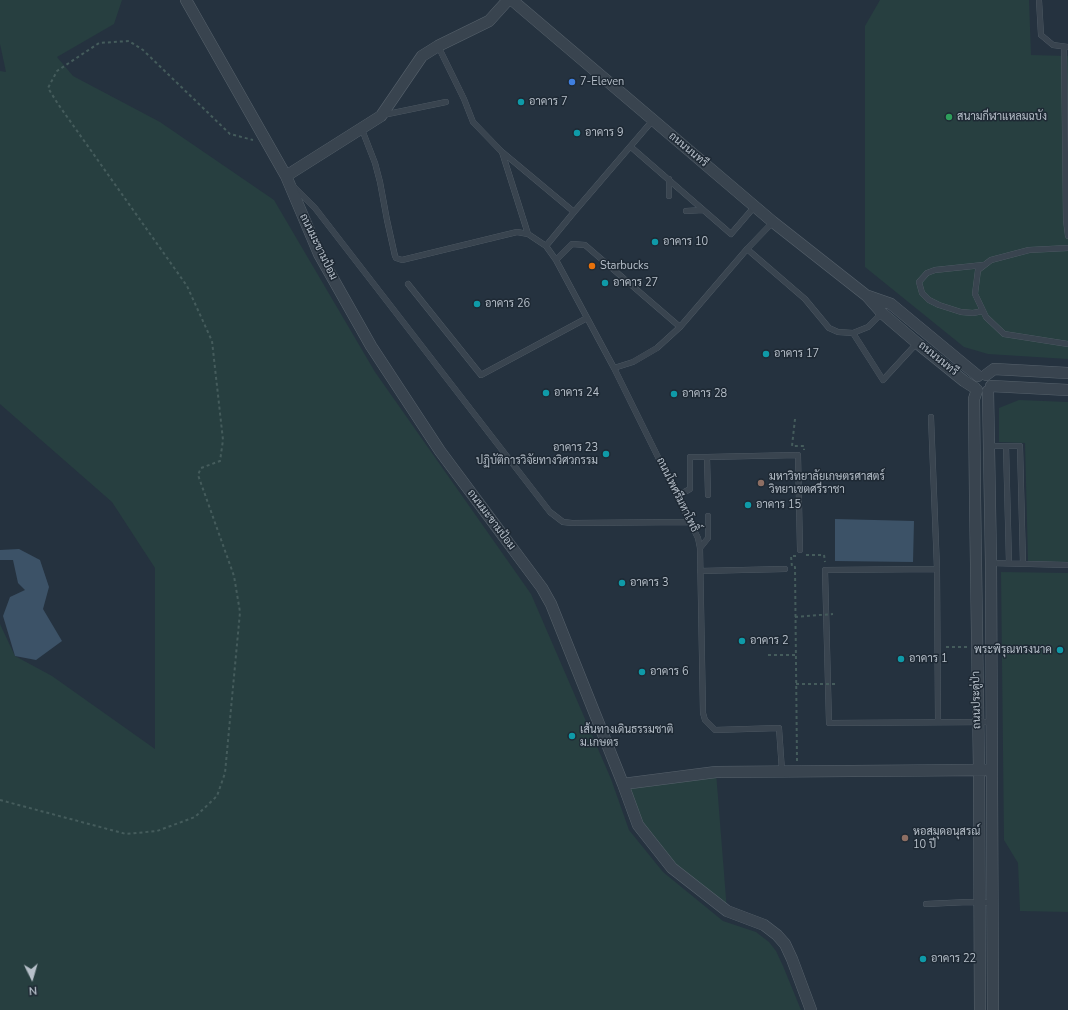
<!DOCTYPE html>
<html>
<head>
<meta charset="utf-8">
<style>
	body { margin:0 }
	#map { position:relative; width:1068px; height:1010px; overflow:hidden; background:#25323f; font-family:"Nunito Sans",sans-serif }
	canvas { display:block }
	.north { position:absolute; left:12px; top:958px; width:40px; height:40px; -webkit-text-stroke:3px #1e2934; paint-order:stroke; rotate:175deg; font-size:11px; font-weight:700; line-height:16px; text-align:center; color:#b6bfc9 }
	.north::after { content:''; display:block; margin:auto; width:14px; height:18px; background:#b6bfc9; clip-path:polygon(50% 0,100% 100%,50% 72%,0 100%) }
</style>
</head>
<body>
<div id="map">
<canvas width="1068" height="1010"></canvas>
<div class="north">N</div>
</div>
<script>
const g = document.querySelector('canvas').getContext('2d');
g.lineJoin = 'round';
function fillPath(path, color) { g.fillStyle = color; g.fill(path, 'evenodd'); }
const poly = rows => new Path2D(rows.map(r => 'M' + r).join(''));
function stroke(path, color, width, dash) { g.strokeStyle = color; g.lineWidth = width; g.lineCap = dash ? 'butt' : 'round'; g.setLineDash(dash || []); g.stroke(path); }
function drawText(font, color, halo, rows, align = 'center') {
  g.font = font + ' "Nunito Sans",Sarabun,sans-serif'; g.lineWidth = 3; g.setLineDash([]); g.textBaseline = 'middle'; g.strokeStyle = halo; g.fillStyle = color; for (const [text, x, y, turn = 0] of rows) {
    g.save(); g.translate(x, y); g.rotate((+turn || 0) * Math.PI / 180); g.textAlign = isNaN(turn) ? turn : align; if (halo) g.strokeText(text, 0, 0); g.fillText(text, 0, 0); g.restore();
  }
}
const green = poly([
	[0,0,122,0,114,24,57,57,73,76,160,122,274,200,375,372,531,594,611,779,629,830,663,872,723,921,756,932,769,942,776,951,783,966,801,1010,0,1010,0,624,15,656,52,676,155,749,155,568,112,502,0,404,0,71,6,72,0,44],
	[880,0,1029,0,1031,55,1068,56,1068,359,988,354,964,347,865,267,865,26],
	[1019,400,1068,402,1068,562,1028,561,1025,443,999,442,999,408],
	[1001,572,1068,573,1068,912,1020,911,1018,863,1004,840],
	[716,772,727,911,672,868,638,825,623,784]
]);
const water = poly([
	[835,519,914,521,913,562,835,561],
	[19,549,40,560,49,587,43,609,62,641,36,660,15,656,3,616,10,597,25,590,18,583,13,560,0,560,0,550]
]);
const path = poly([
	[795,419,792,446,804,446,804,450],
	[806,555,824,555,825,562],
	[796,556,791,556,792,567,795,567,797,761],
	[946,647,967,647],
	[1002,652,1028,652],
	[768,655,796,655],
	[0,800,126,834,157,831,195,817,217,796,225,773,240,612,234,576,198,475,201,468,220,461,223,440,212,341,187,286,58,104,48,88,57,71,99,43,129,41,143,50,230,134,253,140]
]);
const service = poly([
	[1039,0,1041,35,1053,45,1068,47],
	[438,46,464,99,473,122,501,151,574,212],
	[1064,47,1066,220,1068,236],
	[383,115,446,102],
	[361,127,375,163,380,182,387,220,395,256,396,258,402,260,517,232,528,234,546,246,556,260,614,368,698,538,700,548,703,713,705,720,715,730,779,728,782,771],
	[631,147,731,234,755,206],
	[502,152,528,234],
	[294,187,315,208,550,512,563,522,572,523,690,522],
	[669,196,669,179],
	[686,211,703,210],
	[546,246,574,212,653,120],
	[1068,248,1029,250,991,260,978,270,975,294,986,317,1004,334,1068,344],
	[747,249,805,299,829,328,838,332,853,333,868,327,882,313],
	[556,260,572,244,585,245,680,327],
	[408,284,481,375,587,318],
	[983,311,973,313,961,312,939,305,929,300,922,293,919,282,927,273,935,270,983,265],
	[853,333,883,380,917,343],
	[614,368,633,362,657,348,680,327,747,249,773,222],
	[931,417,937,569,938,722],
	[989,446,1020,446,1023,564],
	[1006,446,1009,563],
	[707,457,798,455,800,550],
	[677,496,690,489,690,457,707,457,708,495],
	[700,548,708,538,708,516],
	[991,563,1068,565],
	[937,569,825,570,829,723,991,722],
	[700,571,785,569],
	[926,904,968,902,992,903]
]);
const minor = poly([
	[186,0,286,176,319,254,371,346,440,451,542,588,551,604,623,784,638,825,672,868,727,911,764,925,777,935,785,944,792,959,811,1010],
	[512,0,773,222,867,296,882,313,917,343,964,381,975,388],
	[286,176,381,116,422,56,438,46,489,21,508,0],
	[868,296,891,304,978,376],
	[986,375,994,369,1068,373],
	[991,386,1068,390],
	[977,390,974,399,975,496,979,770,980,1010],
	[988,391,991,563,993,1010],
	[623,784,716,772,986,770]
]);
const pathBridge = poly([
	[795,617,833,614],
	[796,684,837,684]
]);
const markers = [
	[572,82,4,"#3f7fe0"],
	[521,102,4,"#0f9aa8"],
	[949,117,4,"#2e9e5b"],
	[577,133,4,"#0f9aa8"],
	[655,242,4,"#0f9aa8"],
	[592,266,4,"#e8710a"],
	[605,283,4,"#0f9aa8"],
	[477,304,4,"#0f9aa8"],
	[766,354,4,"#0f9aa8"],
	[546,393,4,"#0f9aa8"],
	[674,394,4,"#0f9aa8"],
	[606,454,4,"#0f9aa8"],
	[761,483,4,"#8d6e63"],
	[748,505,4,"#0f9aa8"],
	[622,583,4,"#0f9aa8"],
	[742,641,4,"#0f9aa8"],
	[1060,650,4,"#0f9aa8"],
	[901,659,4,"#0f9aa8"],
	[642,672,4,"#0f9aa8"],
	[572,736,4,"#0f9aa8"],
	[905,838,4,"#8d6e63"],
	[923,959,4,"#0f9aa8"]
];
const poiNames = [
	["7-Eleven",580,82],
	["อาคาร 7",529,102],
	["สนามกีฬาแหลมฉบัง",957,117],
	["อาคาร 9",585,133],
	["อาคาร 10",663,242],
	["Starbucks",600,266],
	["อาคาร 27",613,283],
	["อาคาร 26",485,304],
	["อาคาร 17",774,354],
	["อาคาร 24",554,393],
	["อาคาร 28",682,394],
	["อาคาร 23",598,448,"right"],
	["ปฏิบัติการวิจัยทางวิศวกรรม",598,461,"right"],
	["มหาวิทยาลัยเกษตรศาสตร์",769,477],
	["วิทยาเขตศรีราชา",769,490],
	["อาคาร 15",756,505],
	["อาคาร 3",630,583],
	["อาคาร 2",750,641],
	["พระพิรุณทรงนาค",1052,650,"right"],
	["อาคาร 1",909,659],
	["อาคาร 6",650,672],
	["เส้นทางเดินธรรมชาติ",580,730],
	["ม.เกษตร",580,743],
	["หอสมุดอนุสรณ์",913,832],
	["10 ปี",913,845],
	["อาคาร 22",931,959]
];
const streetNames = [
	["ถนนนนทรี",688,150,40],
	["ถนนมะขามป้อม",318,247,64],
	["ถนนนนทรี",938,359,39],
	["ถนนโพศรีมหาโพธิ์",677,495,64],
	["ถนนมะขามป้อม",491,520,53],
	["ถนนประดู่ป่า",977,700,-91]
];
fillPath(green, '#273f40');
fillPath(water, '#3c5267');
stroke(service, '#57626c', 6);
stroke(minor, '#57626c', 12);
stroke(path, '#455c5c', 2, [3, 3]);
stroke(service, '#39444f', 5.5);
stroke(minor, '#39444f', 11);
stroke(pathBridge, '#455c5c', 2, [3, 3]);
for (const [x, y, r, color] of markers) { const dot = new Path2D(); dot.arc(x, y, r, 0, 2 * Math.PI); g.fillStyle = color; g.fill(dot); stroke(dot, '#1e2934', 1.5); }
drawText('11px', '#b6bfc9', '#1e2934', poiNames, 'left');
drawText('11px', '#b6bfc9', '#1e2934', streetNames);
</script>
</body>
</html>
